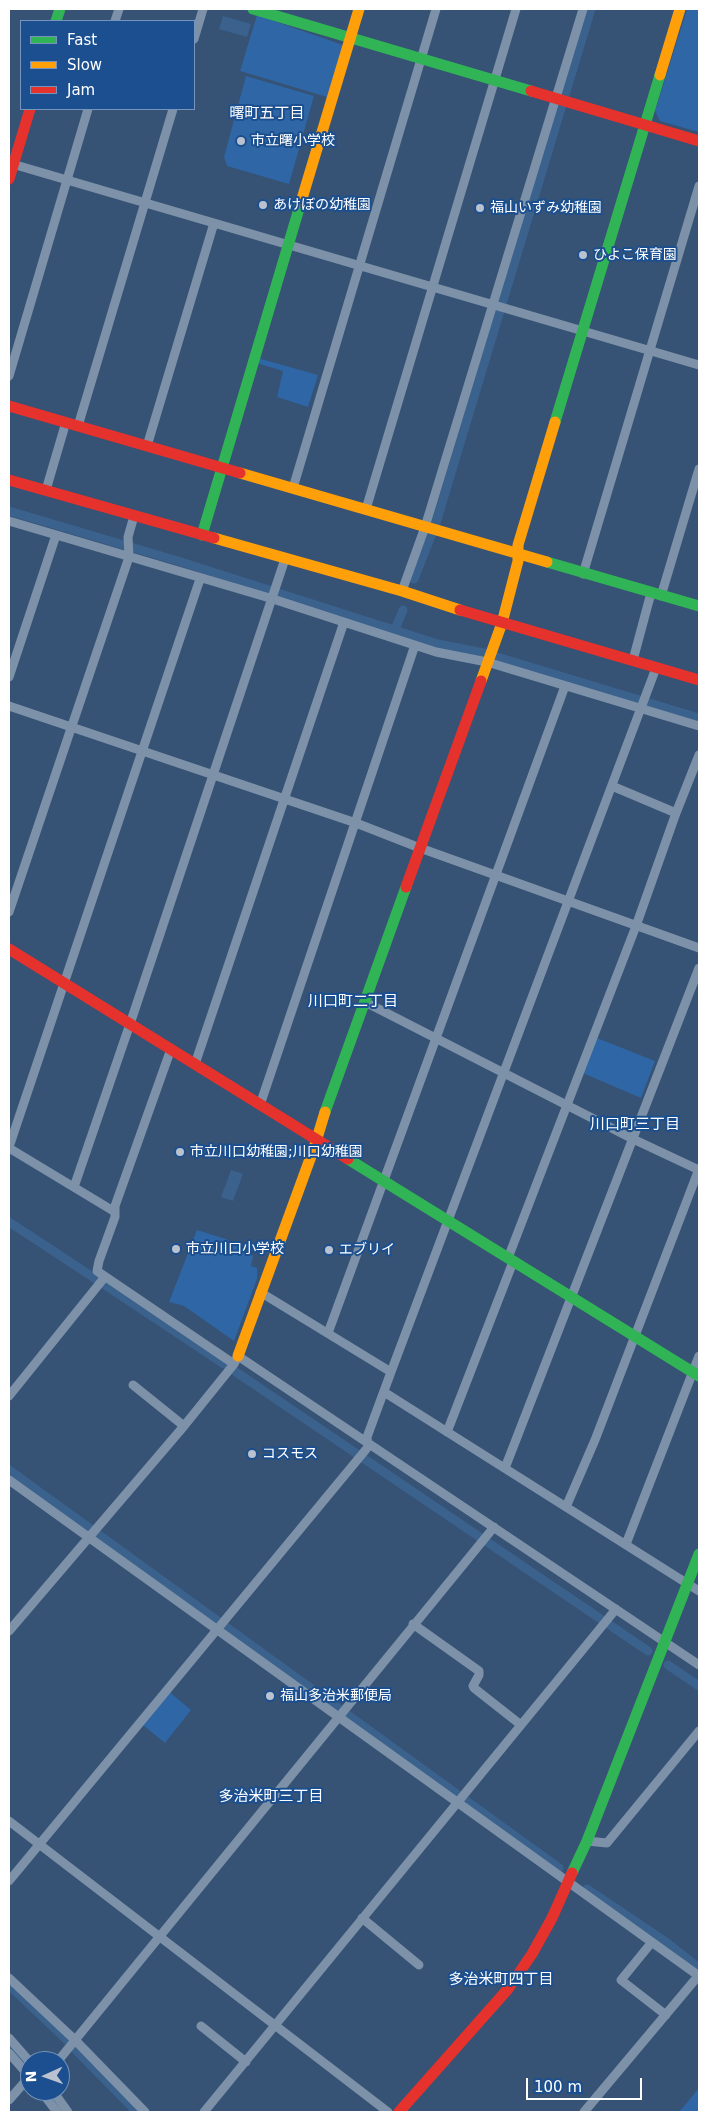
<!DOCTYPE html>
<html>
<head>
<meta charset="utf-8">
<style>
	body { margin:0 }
	#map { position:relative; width:708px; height:2121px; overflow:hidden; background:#365274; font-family:"DejaVu Sans",sans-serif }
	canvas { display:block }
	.frame { position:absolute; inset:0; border:10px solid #fff; pointer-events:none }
	.legend { position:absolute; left:20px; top:20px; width:175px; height:90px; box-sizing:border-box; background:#1b4f8f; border:1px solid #7695bc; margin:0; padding:6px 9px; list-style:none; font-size:15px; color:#fff }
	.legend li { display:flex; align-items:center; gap:10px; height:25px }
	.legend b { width:25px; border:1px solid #7695bc }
	.north { position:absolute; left:20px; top:2051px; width:50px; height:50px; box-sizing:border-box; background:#1b4f8f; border:1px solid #7695bc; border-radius:50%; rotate:268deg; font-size:14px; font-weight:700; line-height:20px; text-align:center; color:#fff }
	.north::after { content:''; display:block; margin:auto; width:18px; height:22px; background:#b9c2ce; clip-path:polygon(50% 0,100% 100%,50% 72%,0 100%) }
	.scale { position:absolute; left:526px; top:2078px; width:116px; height:22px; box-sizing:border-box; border:2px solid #fff; border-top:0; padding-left:6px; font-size:15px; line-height:18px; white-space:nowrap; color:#fff; -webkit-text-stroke:4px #1b4f8f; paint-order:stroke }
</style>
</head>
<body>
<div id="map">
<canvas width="708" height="2121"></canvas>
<div class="frame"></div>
<ul class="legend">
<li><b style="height:6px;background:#30b455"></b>Fast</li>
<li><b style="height:6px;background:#ff9f0a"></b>Slow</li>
<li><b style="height:6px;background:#e5322d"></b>Jam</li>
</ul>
<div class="north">N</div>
<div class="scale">100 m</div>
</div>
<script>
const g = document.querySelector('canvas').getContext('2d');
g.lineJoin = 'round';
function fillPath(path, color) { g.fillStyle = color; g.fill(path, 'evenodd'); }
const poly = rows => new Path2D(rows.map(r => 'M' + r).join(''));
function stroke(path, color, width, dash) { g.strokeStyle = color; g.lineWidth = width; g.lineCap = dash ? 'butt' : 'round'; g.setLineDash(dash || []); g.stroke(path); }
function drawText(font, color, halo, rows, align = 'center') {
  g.font = font + ' "DejaVu Sans","Noto Sans JP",sans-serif'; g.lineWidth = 4; g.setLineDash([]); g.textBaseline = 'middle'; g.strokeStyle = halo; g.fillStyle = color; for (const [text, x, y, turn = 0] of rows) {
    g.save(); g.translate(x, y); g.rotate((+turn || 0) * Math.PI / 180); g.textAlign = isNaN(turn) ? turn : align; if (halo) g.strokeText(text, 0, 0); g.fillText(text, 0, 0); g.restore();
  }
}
const green = poly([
	[687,9,699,9,699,132,660,121,655,111],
	[257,15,343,45,327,97,240,71],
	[246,76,314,96,289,184,227,166,224,157],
	[254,357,318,375,308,407,277,397,283,371,253,362],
	[592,1036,655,1061,641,1098,578,1071],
	[197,1230,226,1239,253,1256,251,1266,257,1268,257,1279,234,1341,184,1306,169,1302],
	[165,1688,191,1710,165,1743,138,1721],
	[699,2088,699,2112,679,2112]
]);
const water = poly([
	[223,16,251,24,247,37,219,29],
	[231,1170,243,1174,233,1201,221,1197]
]);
const canal = poly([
	[9,511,178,561,438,644,484,653,699,718],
	[414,579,436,523,591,9],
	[395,629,403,610],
	[9,1222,96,1279],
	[105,1285,224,1364],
	[236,1372,648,1651],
	[9,1470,559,1868],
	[668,1665,699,1686],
	[587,1889,666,1942,699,1968],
	[9,1985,68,2041],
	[9,2045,30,2070],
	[74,2048,137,2112],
	[47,2091,63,2112]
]);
const street = poly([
	[115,21,119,9],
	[194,39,203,9],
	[9,163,699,365],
	[9,376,88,109],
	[78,426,173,109],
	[147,446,214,223],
	[293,488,436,9],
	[46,490,66,422],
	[366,509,516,9],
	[9,521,273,599,436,652,487,662,699,726],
	[583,574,699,186],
	[402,591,425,527,583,9],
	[661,596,699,469],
	[633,660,651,593],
	[9,677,56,535],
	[9,706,356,823,420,848,699,948],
	[612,786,676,813],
	[9,912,129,557,128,537,134,516],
	[365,1002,633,1139,699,1170],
	[171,1049,115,1206,115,1217,99,1261,97,1271,234,1364],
	[195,1064,344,622],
	[260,1105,415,645],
	[9,1147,200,579],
	[9,1148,115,1212],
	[74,1187,130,1024,285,559],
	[508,1258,636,926,676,813,699,755],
	[260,1292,391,1372],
	[328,1333,565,686],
	[133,1385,184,1426],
	[384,1392,699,1591],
	[9,1396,104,1278],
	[447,1432,513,1262],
	[505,1468,699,968],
	[9,1480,699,1976],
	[566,1507,595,1440,699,1169],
	[626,1544,699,1356],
	[413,1624,479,1671,479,1675,473,1686,474,1688,521,1725],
	[9,1631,184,1426,234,1364,238,1356,699,1665],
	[9,1821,388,2112],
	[587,1841,607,1843,699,1731],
	[9,1881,368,1447,367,1437,391,1372,656,668],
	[362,1918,419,1965],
	[652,1942,621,1980,666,2015],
	[9,1978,75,2040,145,2112],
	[201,2026,246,2062],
	[9,2038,30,2062],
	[9,2053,30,2077],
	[58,2061,494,1527],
	[41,2091,57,2112],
	[53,2091,68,2112],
	[9,2100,30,2076],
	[204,2112,616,1609],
	[584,2112,699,1975]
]);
const fast = poly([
	[253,9,531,91],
	[56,21,60,9],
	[555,422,660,75],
	[202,535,301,202],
	[547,562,699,606],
	[325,1112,406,887],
	[348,1159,699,1376],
	[572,1873,587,1841,699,1554]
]);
const slow = poly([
	[660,75,680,9],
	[301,202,359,9],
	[240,473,547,562],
	[214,538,402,591,460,610],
	[481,681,502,623,518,561,518,545,555,422],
	[238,1356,314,1148,325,1112]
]);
const jam = poly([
	[531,91,699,141],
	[9,179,30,109],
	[9,406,240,473],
	[9,480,214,538],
	[460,610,699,680],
	[406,887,481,681],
	[9,949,348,1159],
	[399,2112,508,1989,532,1954,552,1918,572,1873]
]);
const markers = [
	[241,141,5,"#b9c2ce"],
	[263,205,5,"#b9c2ce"],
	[480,208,5,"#b9c2ce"],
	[583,255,5,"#b9c2ce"],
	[180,1152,5,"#b9c2ce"],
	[176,1249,5,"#b9c2ce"],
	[329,1250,5,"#b9c2ce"],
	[252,1454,5,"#b9c2ce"],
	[270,1696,5,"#b9c2ce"]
];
const poiNames = [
	["市立曙小学校",251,141],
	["あけぼの幼稚園",273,205],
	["福山いずみ幼稚園",490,208],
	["ひよこ保育園",593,255],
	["市立川口幼稚園;川口幼稚園",190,1152],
	["市立川口小学校",186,1249],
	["エブリイ",339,1250],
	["コスモス",262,1454],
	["福山多治米郵便局",280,1696]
];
const neighbourhoodNames = [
	["曙町五丁目",267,114],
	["川口町二丁目",353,1002],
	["川口町三丁目",635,1125],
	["多治米町三丁目",271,1797],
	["多治米町四丁目",501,1980]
];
fillPath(green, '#2f66a5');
fillPath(water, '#3b618d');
stroke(canal, '#3b618d', 9);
stroke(street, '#7d92a8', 9);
stroke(fast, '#30b455', 11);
stroke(slow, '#ff9f0a', 11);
stroke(jam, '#e5322d', 11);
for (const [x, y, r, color] of markers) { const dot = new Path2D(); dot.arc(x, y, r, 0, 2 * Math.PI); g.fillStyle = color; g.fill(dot); stroke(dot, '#1b4f8f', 2); }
drawText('14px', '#fff', '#1b4f8f', poiNames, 'left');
drawText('15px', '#fff', '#1b4f8f', neighbourhoodNames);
</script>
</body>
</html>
